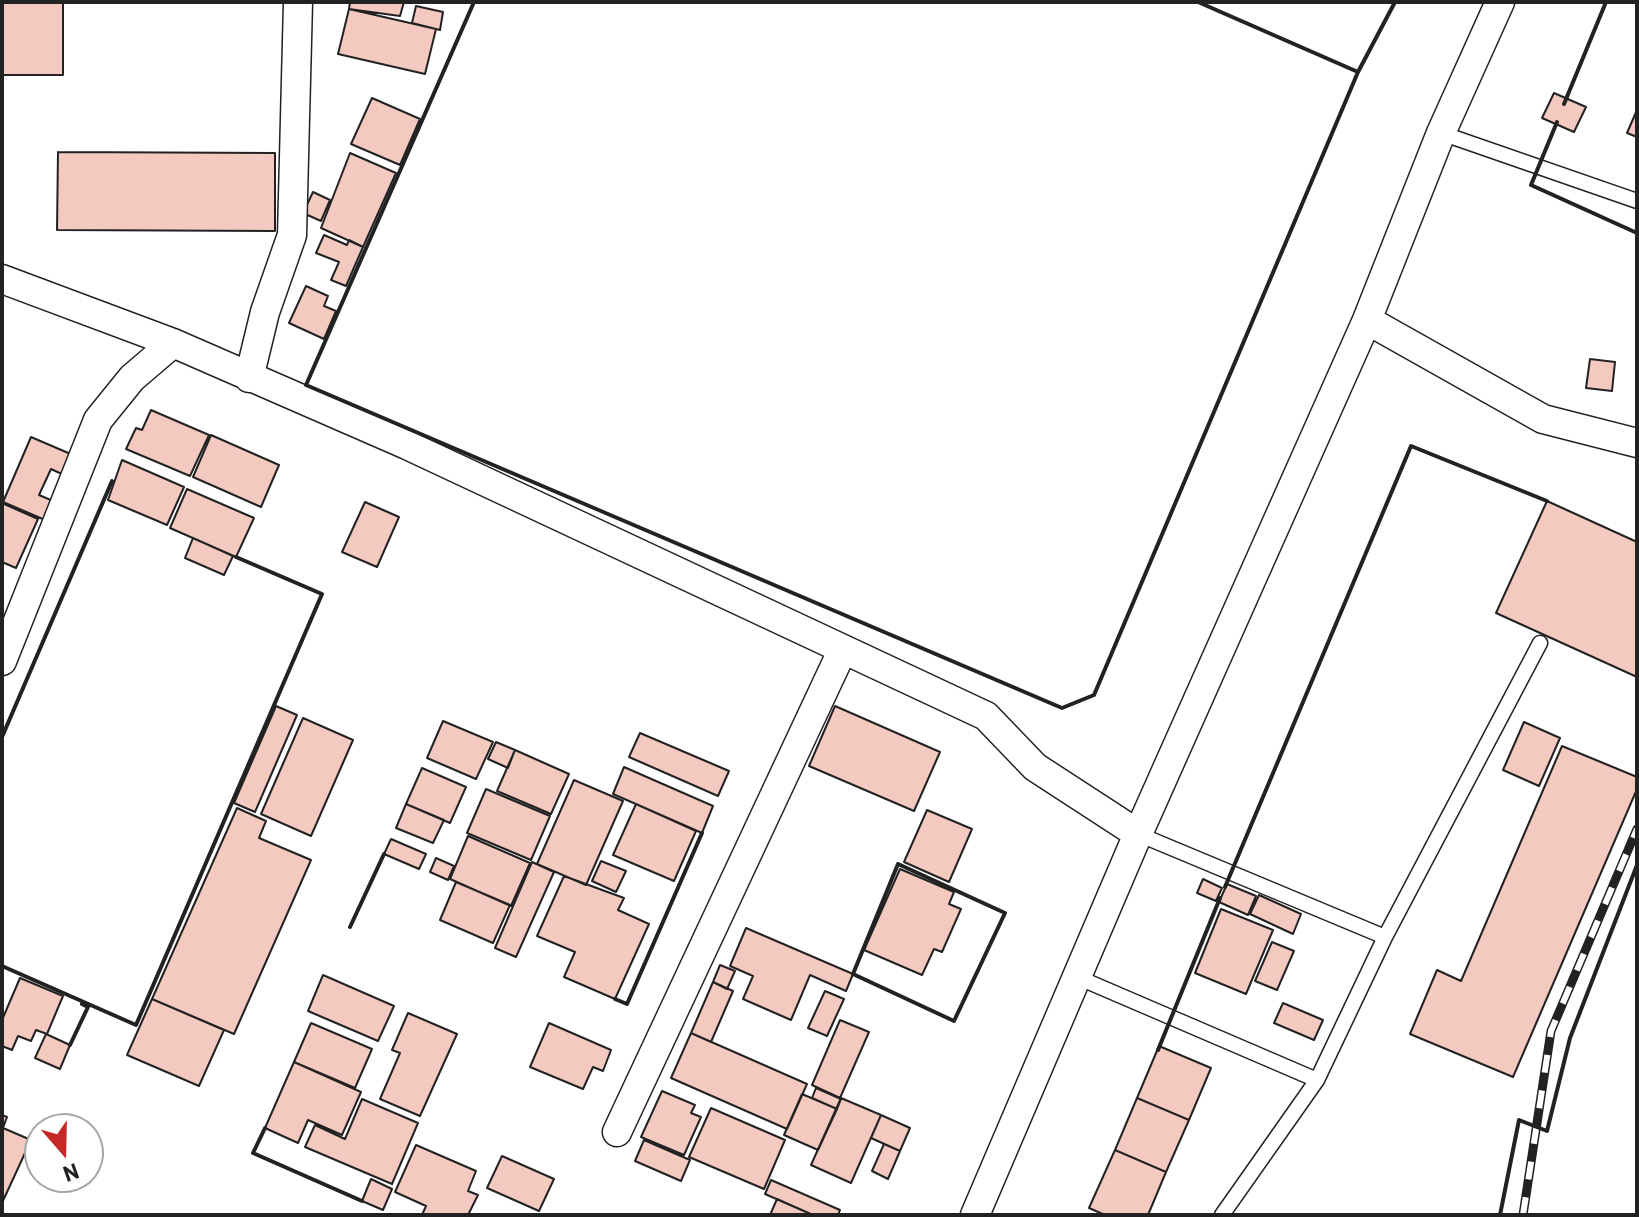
<!DOCTYPE html>
<html>
<head>
<meta charset="utf-8">
<style>
	body { margin:0 }
	#map { position:relative; width:1639px; height:1217px; overflow:hidden; background:#fff; font-family:Barlow,sans-serif }
	canvas { display:block }
	.frame { position:absolute; inset:0; border:4px solid #222; pointer-events:none }
	.north { position:absolute; left:24px; top:1113px; width:80px; height:80px; box-sizing:border-box; background:#fff; border:2px solid #a7a7a7; border-radius:50%; rotate:160deg; font-size:22px; font-weight:700; line-height:32px; text-align:center; color:#222 }
	.north::after { content:''; display:block; margin:auto; width:28px; height:36px; background:#c62828; clip-path:polygon(50% 0,100% 100%,50% 72%,0 100%) }
</style>
</head>
<body>
<div id="map">
<canvas width="1639" height="1217"></canvas>
<div class="frame"></div>
<div class="north">N</div>
</div>
<script>
const g = document.querySelector('canvas').getContext('2d');
g.lineJoin = 'round';
function fillPath(path, color) { g.fillStyle = color; g.fill(path, 'evenodd'); }
const poly = rows => new Path2D(rows.map(r => 'M' + r).join(''));
function stroke(path, color, width, dash) { g.strokeStyle = color; g.lineWidth = width; g.lineCap = dash ? 'butt' : 'round'; g.setLineDash(dash || []); g.stroke(path); }
const building = poly([
	[2,2,63,2,63,75,2,75,2,2],
	[350,2,404,2,400,16,349,9,350,2],
	[416,6,443,12,440,30,412,23,416,6],
	[349,9,436,29,425,74,338,54,349,9],
	[1554,93,1586,107,1574,132,1542,118,1554,93],
	[372,98,420,119,400,165,351,144,372,98],
	[1637,110,1637,137,1627,133,1637,110],
	[58,152,275,153,275,231,57,230,58,152],
	[350,153,396,173,363,247,321,228,350,153],
	[313,192,330,200,321,221,303,213,313,192],
	[324,235,347,245,349,240,363,247,346,286,331,280,339,262,316,253,324,235],
	[306,286,328,296,324,306,336,311,324,339,289,323,306,286],
	[1590,359,1615,362,1612,391,1586,388,1590,359],
	[151,410,209,435,190,476,126,449,136,428,142,430,151,410],
	[211,435,279,465,261,507,193,477,211,435],
	[31,437,73,455,64,475,51,469,39,495,53,501,45,520,3,502,31,437],
	[122,460,184,487,167,525,108,500,122,460],
	[187,489,254,518,236,557,170,528,187,489],
	[1547,501,1637,542,1637,677,1496,613,1547,501],
	[365,502,399,517,377,567,342,552,365,502],
	[2,503,38,519,16,568,2,562,2,503],
	[193,538,233,556,224,575,185,558,193,538],
	[276,706,297,715,255,812,234,803,276,706],
	[835,706,940,752,914,811,809,766,835,706],
	[303,718,353,740,311,836,261,814,303,718],
	[443,721,493,742,476,779,427,758,443,721],
	[1524,722,1560,738,1539,786,1503,770,1524,722],
	[640,733,729,771,718,796,629,757,640,733],
	[496,742,515,750,508,768,488,759,496,742],
	[1562,746,1637,777,1637,789,1513,1077,1410,1034,1437,970,1461,981,1562,746],
	[515,750,569,774,551,814,497,791,515,750],
	[624,767,713,806,702,833,613,794,624,767],
	[422,768,466,787,450,823,406,804,422,768],
	[574,780,623,801,586,885,537,864,574,780],
	[486,789,550,816,531,860,467,833,486,789],
	[406,804,444,820,433,843,396,828,406,804],
	[636,804,696,831,674,881,613,855,636,804],
	[237,808,266,821,259,838,311,860,234,1034,152,999,237,808],
	[927,810,972,829,949,882,904,862,927,810],
	[468,836,530,863,511,906,450,879,468,836],
	[391,839,426,854,419,869,384,854,391,839],
	[436,858,454,866,448,880,430,872,436,858],
	[601,861,626,871,616,892,592,881,601,861],
	[532,862,554,872,516,957,495,948,532,862],
	[900,869,954,892,949,904,961,909,942,952,934,949,922,975,864,950,900,869],
	[564,876,624,898,618,910,649,924,615,999,564,977,575,952,537,936,564,876],
	[1203,879,1222,888,1216,901,1197,893,1203,879],
	[456,882,510,905,493,943,440,920,456,882],
	[1227,884,1256,896,1248,915,1219,902,1227,884],
	[1259,895,1301,914,1293,934,1250,914,1259,895],
	[1221,909,1273,930,1246,994,1195,973,1221,909],
	[746,928,853,974,846,991,810,975,791,1020,743,999,753,976,730,966,746,928],
	[1272,942,1294,951,1277,990,1255,981,1272,942],
	[720,965,735,971,727,989,713,982,720,965],
	[323,975,394,1006,378,1041,308,1011,323,975],
	[20,978,63,996,47,1034,36,1030,31,1041,18,1036,12,1050,2,1046,2,1020,20,978],
	[713,982,733,991,711,1042,691,1033,713,982],
	[825,991,844,999,827,1036,808,1028,825,991],
	[152,999,224,1030,199,1086,127,1055,152,999],
	[1283,1003,1323,1020,1314,1040,1274,1023,1283,1003],
	[408,1013,457,1034,420,1116,380,1099,400,1053,392,1050,408,1013],
	[840,1020,869,1032,840,1098,812,1085,840,1020],
	[311,1023,372,1049,355,1088,294,1062,311,1023],
	[549,1023,611,1050,603,1071,593,1067,583,1089,530,1067,549,1023],
	[691,1033,807,1084,787,1129,671,1078,691,1033],
	[46,1034,70,1045,60,1069,35,1058,46,1034],
	[1159,1046,1211,1068,1189,1120,1137,1098,1159,1046],
	[294,1062,361,1092,342,1135,308,1120,298,1143,265,1128,294,1062],
	[816,1088,841,1099,837,1109,812,1098,816,1088],
	[662,1091,695,1105,691,1113,701,1117,684,1155,641,1137,662,1091],
	[802,1094,837,1109,818,1150,784,1135,802,1094],
	[841,1098,881,1115,851,1183,811,1165,841,1098],
	[1137,1098,1189,1120,1166,1172,1115,1150,1137,1098],
	[362,1099,418,1123,392,1184,305,1147,315,1125,345,1139,362,1099],
	[711,1108,785,1140,764,1189,689,1157,711,1108],
	[2,1115,7,1117,3,1128,31,1140,2,1203,2,1115],
	[881,1115,910,1128,900,1151,871,1138,881,1115],
	[644,1140,690,1160,681,1181,635,1161,644,1140],
	[884,1144,900,1151,888,1179,872,1171,884,1144],
	[416,1145,476,1171,468,1191,478,1195,468,1215,422,1215,426,1206,395,1192,416,1145],
	[1115,1150,1166,1172,1148,1215,1105,1215,1089,1208,1115,1150],
	[502,1156,554,1179,539,1211,487,1188,502,1156],
	[371,1179,392,1189,383,1210,362,1201,371,1179],
	[771,1180,840,1210,838,1215,813,1215,765,1194,771,1180],
	[777,1199,813,1215,770,1215,777,1199]
]);
const lane = poly([
	[1441,133,1637,201],
	[1138,834,1385,937],
	[1077,977,1317,1080],
	[1222,1215,1317,1080,1385,937,1540,643]
]);
const street = poly([
	[2,279,173,343,407,445,986,716,1035,767,1138,834],
	[1367,320,1543,419,1637,443],
	[249,378,265,312,292,235,298,2],
	[2,661,98,420,132,378,173,343],
	[617,1132,843,649],
	[975,1215,1138,834,1367,320,1441,133,1500,2]
]);
const rail = poly([
	[1523,1215,1551,1031,1637,829]
]);
const wall = poly([
	[474,2,306,385,1062,708,1094,695,1358,72],
	[1198,2,1358,72,1395,2],
	[1564,104,1606,2],
	[1557,122,1531,185,1637,233],
	[2,737,112,481],
	[898,864,1005,913,954,1021,853,974,898,864],
	[1225,887,1411,446,1547,501],
	[350,927,384,854],
	[2,966,136,1025,322,594,236,557],
	[615,999,627,1004,702,833],
	[70,1045,88,1007,82,1004],
	[1158,1050,1220,898],
	[265,1128,253,1153,362,1201],
	[1500,1215,1519,1120,1547,1131,1570,1038,1637,865]
]);
fillPath(building, '#f3c9c0');
stroke(building, '#222', 2);
stroke(lane, '#222', 17);
stroke(street, '#222', 31);
stroke(lane, '#fff', 14);
stroke(street, '#fff', 28);
stroke(rail, '#222', 9);
stroke(rail, '#fff', 6, [18]);
stroke(wall, '#222', 4);
</script>
</body>
</html>
